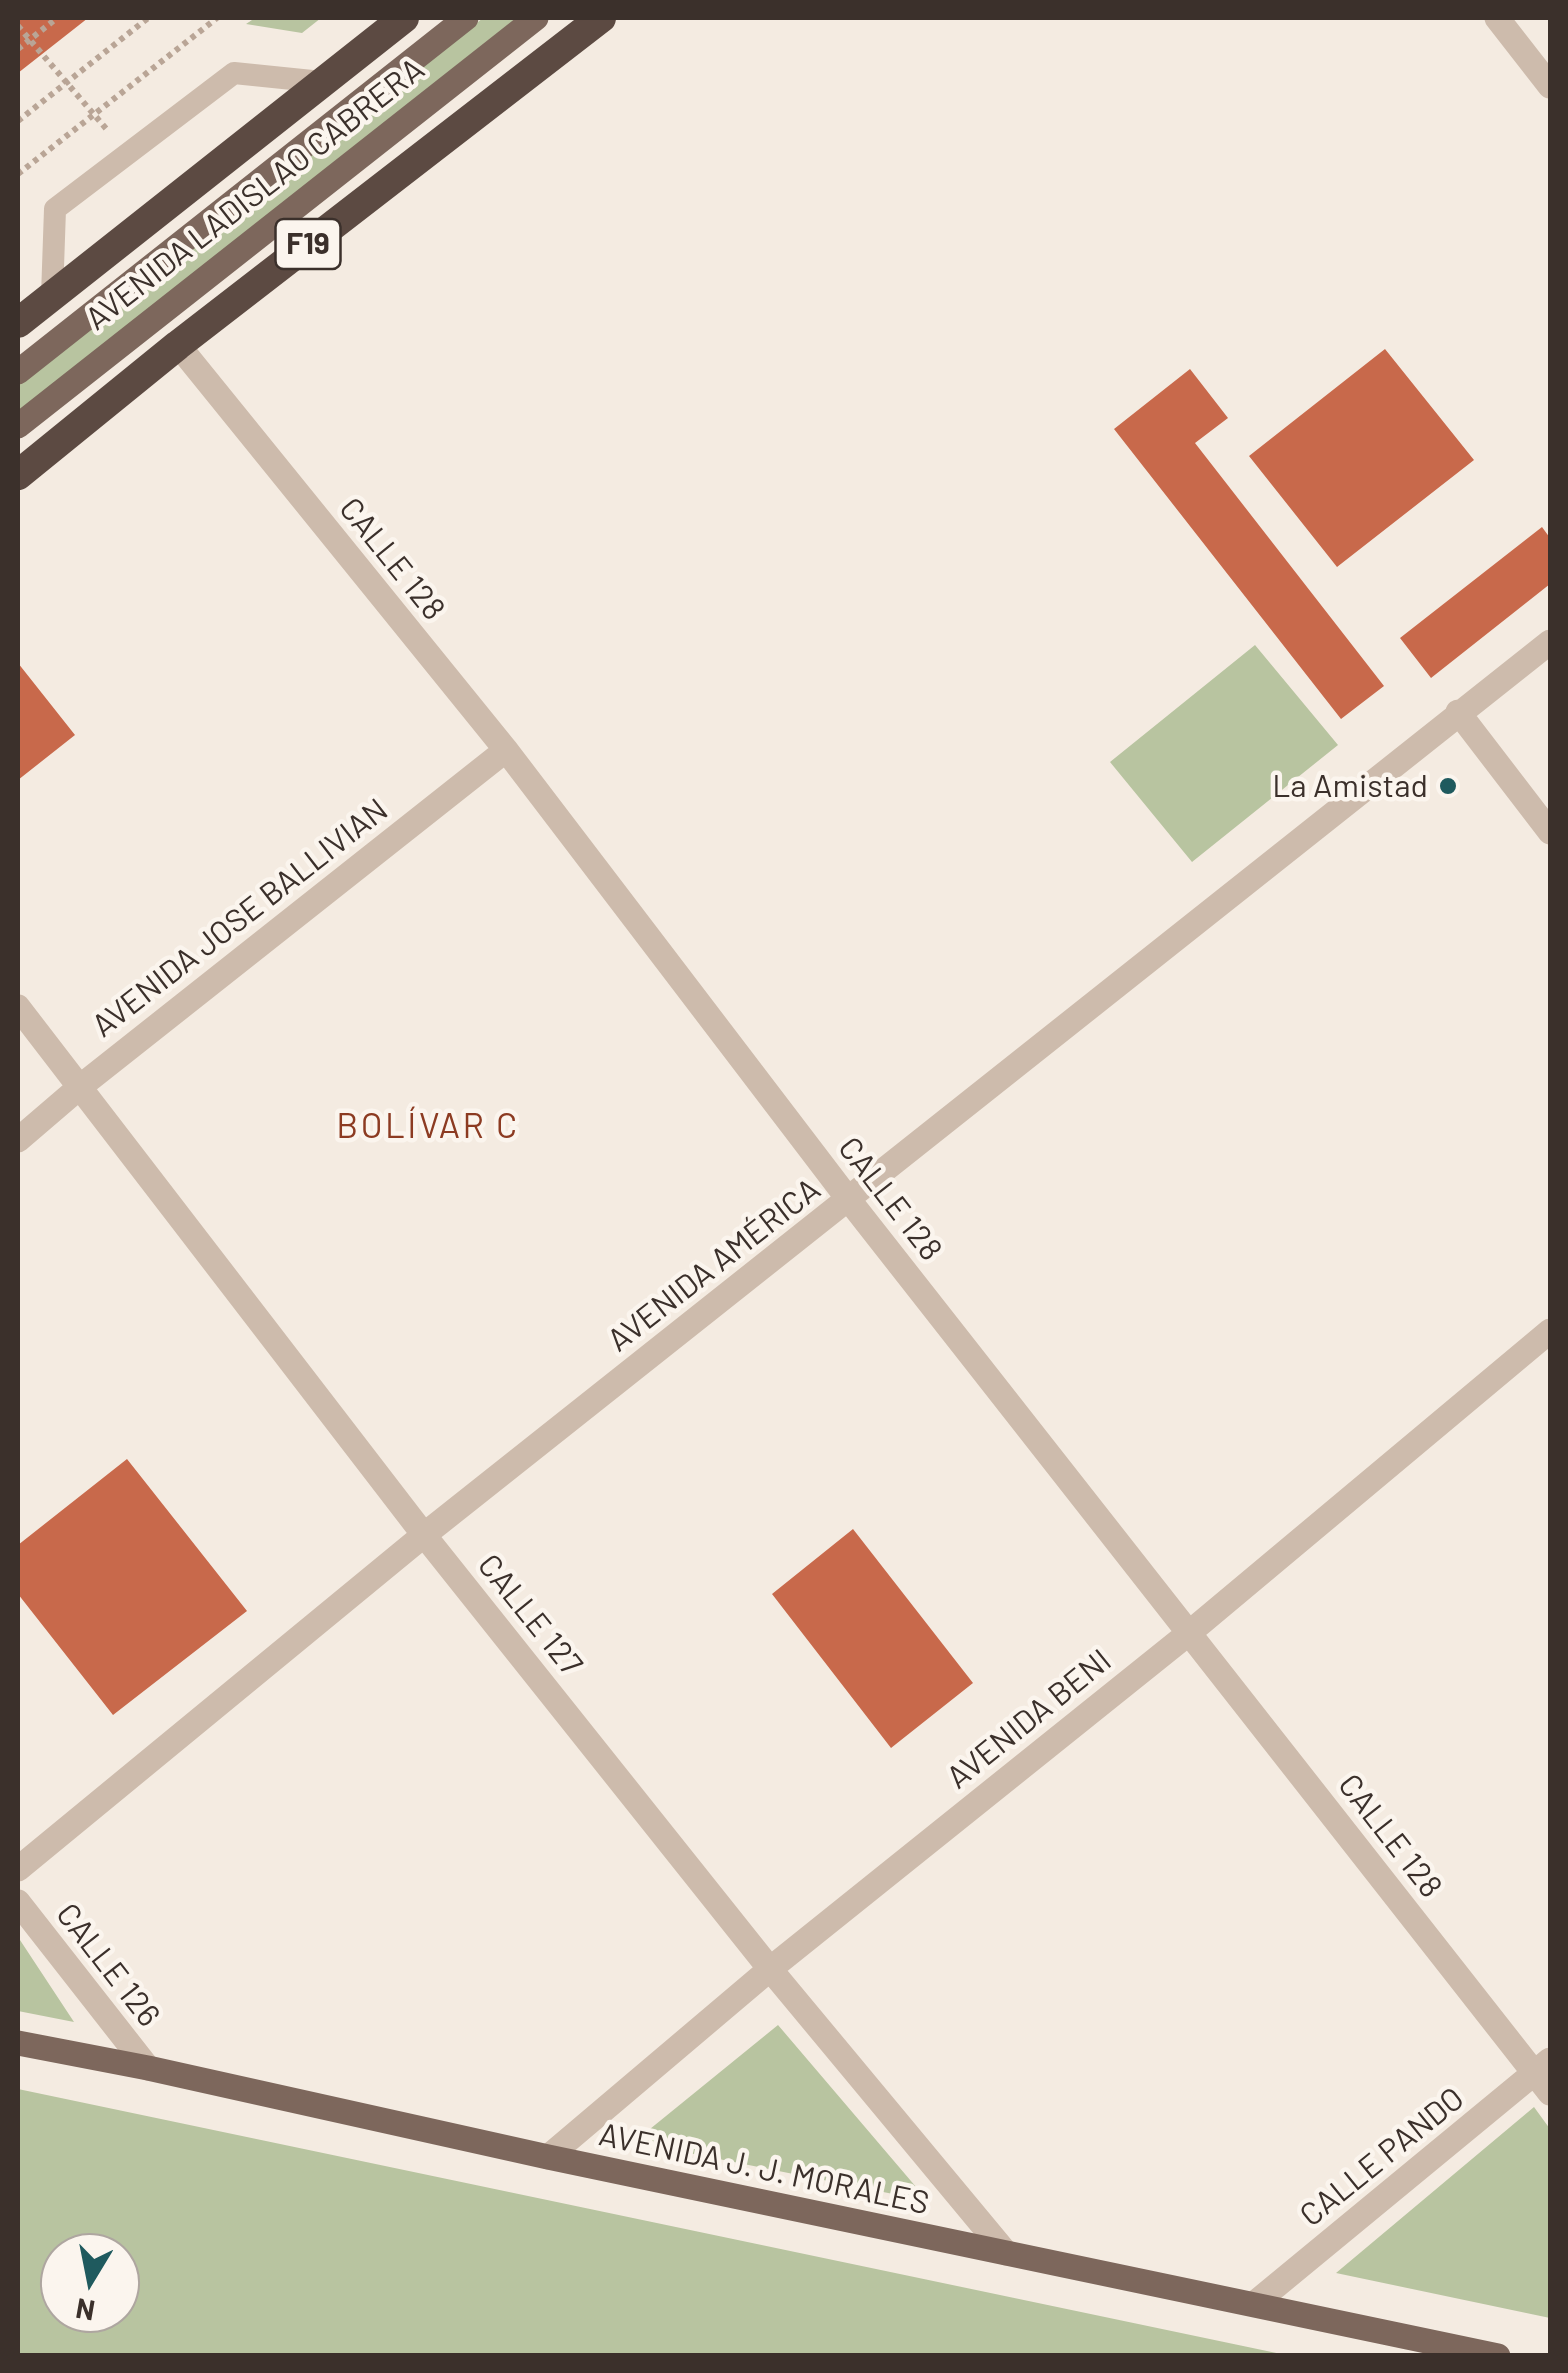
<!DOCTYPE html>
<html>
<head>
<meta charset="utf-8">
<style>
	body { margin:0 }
	#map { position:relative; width:1568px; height:2373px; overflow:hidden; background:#f4ebe1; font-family:Barlow,sans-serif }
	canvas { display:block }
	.frame { position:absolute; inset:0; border:20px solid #3b302b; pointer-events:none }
	.north { position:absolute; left:40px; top:2233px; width:100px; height:100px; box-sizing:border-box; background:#fbf5ee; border:2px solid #aea6a0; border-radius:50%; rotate:190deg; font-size:28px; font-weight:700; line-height:40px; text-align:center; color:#3b302b }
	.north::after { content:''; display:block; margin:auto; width:35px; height:45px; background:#1f5a5e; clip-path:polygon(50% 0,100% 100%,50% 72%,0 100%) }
</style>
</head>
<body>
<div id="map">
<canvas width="1568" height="2373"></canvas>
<div class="frame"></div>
<div class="north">N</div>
</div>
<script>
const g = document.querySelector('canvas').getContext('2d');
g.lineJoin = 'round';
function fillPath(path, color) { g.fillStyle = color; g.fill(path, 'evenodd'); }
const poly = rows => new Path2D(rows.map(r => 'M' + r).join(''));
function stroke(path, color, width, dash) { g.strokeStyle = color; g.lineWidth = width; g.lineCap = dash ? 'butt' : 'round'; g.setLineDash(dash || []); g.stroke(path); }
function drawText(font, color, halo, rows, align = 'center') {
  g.font = font + ' Barlow,sans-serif'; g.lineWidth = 9; g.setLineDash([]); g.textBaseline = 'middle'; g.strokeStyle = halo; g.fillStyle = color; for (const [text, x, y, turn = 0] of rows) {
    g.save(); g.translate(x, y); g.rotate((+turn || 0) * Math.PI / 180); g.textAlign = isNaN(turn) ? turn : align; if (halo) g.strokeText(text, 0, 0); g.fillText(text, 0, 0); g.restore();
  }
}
const green = poly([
	[255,18,321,18,302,33,246,24],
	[483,18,517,18,18,412,18,385],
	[1255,645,1338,745,1192,862,1110,762],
	[18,1937,74,2022,18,2011],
	[778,2025,928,2201,634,2142],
	[18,2089,1286,2355,18,2355],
	[120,2253,120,2313,60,2313,60,2253],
	[1534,2107,1550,2129,1550,2318,1336,2273]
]);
const building = poly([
	[18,18,88,18,18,73],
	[1385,349,1474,460,1337,567,1249,456],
	[1190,369,1228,418,1195,443,1384,686,1341,719,1114,429],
	[1542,527,1550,538,1550,584,1431,678,1400,638],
	[18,663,75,735,18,780],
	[127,1459,247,1611,113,1715,18,1594,18,1545],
	[853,1529,973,1683,891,1748,772,1594]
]);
const path = poly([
	[18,26,109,132],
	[18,49,57,18],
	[18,121,148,18],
	[18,174,217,18]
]);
const lane = poly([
	[52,296,55,209,234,73,322,82]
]);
const street = poly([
	[1497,18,1550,86],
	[178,345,506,750,849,1200,1550,2093],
	[1458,712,1550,832],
	[18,1007,424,1535,770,1969,1006,2253],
	[18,1140,81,1086,506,750],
	[18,1869,424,1535,1550,642],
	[18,1902,148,2068],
	[548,2157,770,1969,1189,1633,1550,1331],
	[1254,2304,1550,2060]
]);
const primary = poly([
	[18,372,466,18],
	[18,426,536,18],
	[18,2043,148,2068,548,2157,1498,2356]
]);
const highway = poly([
	[18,323,404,18],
	[18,475,178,345,601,18]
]);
const markers = [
	[1448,786,10,"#1f5a5e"]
];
const shields = [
	[308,244,65]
];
const shieldNames = [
	["F19",308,244]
];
const streetNames = [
	["AVENIDA LADISLAO CABRERA",255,194,-38],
	["CALLE 128",392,559,51],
	["AVENIDA JOSE BALLIVIAN",240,918,-38],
	["CALLE 128",890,1199,52],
	["AVENIDA AMÉRICA",714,1265,-38],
	["CALLE 127",530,1615,51],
	["AVENIDA BENI",1029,1719,-39],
	["CALLE 128",1390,1836,52],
	["CALLE 126",108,1965,52],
	["CALLE PANDO",1382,2157,-39],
	["AVENIDA J. J. MORALES",764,2169,12]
];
const poiNames = [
	["La Amistad",1428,786]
];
const neighbourhoodNames = [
	["BOLÍVAR C",428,1126]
];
fillPath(green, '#b8c4a0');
fillPath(building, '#c8694b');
stroke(path, '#b9a596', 6, [5, 5]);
stroke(lane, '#cdbbac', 22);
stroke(street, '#cdbbac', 25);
stroke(primary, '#7d675c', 25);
stroke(highway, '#5c4a42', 30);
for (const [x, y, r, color] of markers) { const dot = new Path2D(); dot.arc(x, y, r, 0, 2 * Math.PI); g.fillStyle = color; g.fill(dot); stroke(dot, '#fbf5ee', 4); }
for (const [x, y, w] of shields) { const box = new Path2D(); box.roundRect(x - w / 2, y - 25, w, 50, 8); g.fillStyle = '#fbf5ee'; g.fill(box); stroke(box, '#3b302b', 2.5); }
drawText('bold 30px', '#3b302b', null, shieldNames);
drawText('32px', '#3b302b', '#fbf5ee', streetNames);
drawText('32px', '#3b302b', '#fbf5ee', poiNames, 'right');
g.letterSpacing = '2.5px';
drawText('35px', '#8c3b22', '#fbf5ee', neighbourhoodNames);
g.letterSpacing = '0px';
</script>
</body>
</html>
